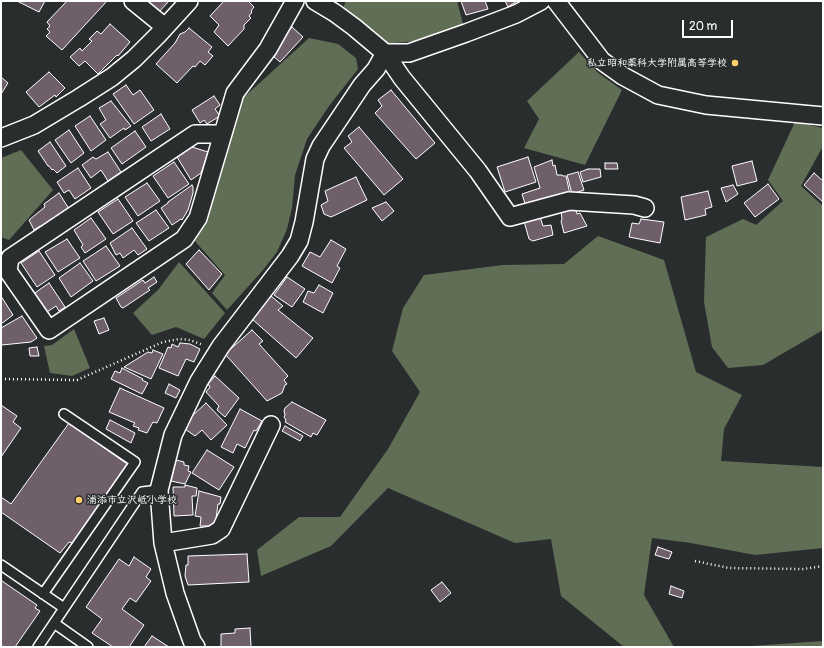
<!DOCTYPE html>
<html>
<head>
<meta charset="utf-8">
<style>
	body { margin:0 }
	#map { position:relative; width:824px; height:648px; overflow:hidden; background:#2a2d2e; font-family:Pangolin,sans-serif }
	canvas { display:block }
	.frame { position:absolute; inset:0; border:2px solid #fff; pointer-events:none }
	.scale { position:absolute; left:682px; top:20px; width:51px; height:18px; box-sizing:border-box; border:2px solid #fff; border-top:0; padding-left:5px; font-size:12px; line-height:14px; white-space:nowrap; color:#fff; -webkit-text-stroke:3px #2a2d2e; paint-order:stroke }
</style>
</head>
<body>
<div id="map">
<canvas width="824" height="648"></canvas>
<div class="frame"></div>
<div class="scale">20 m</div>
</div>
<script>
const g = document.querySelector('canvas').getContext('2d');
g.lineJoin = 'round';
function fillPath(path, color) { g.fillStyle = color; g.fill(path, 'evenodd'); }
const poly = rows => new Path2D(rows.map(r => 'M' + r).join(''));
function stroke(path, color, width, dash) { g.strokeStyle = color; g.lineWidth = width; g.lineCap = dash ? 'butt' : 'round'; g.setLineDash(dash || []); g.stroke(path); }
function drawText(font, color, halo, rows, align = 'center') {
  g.font = font + ' Pangolin,"Klee One",sans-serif'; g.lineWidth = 3; g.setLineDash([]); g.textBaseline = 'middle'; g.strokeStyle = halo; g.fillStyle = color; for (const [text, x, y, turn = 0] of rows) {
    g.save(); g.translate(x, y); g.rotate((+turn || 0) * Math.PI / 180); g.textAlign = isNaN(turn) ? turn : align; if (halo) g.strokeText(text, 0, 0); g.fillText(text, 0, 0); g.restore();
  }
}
const green = poly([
	[346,1,457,1,463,24,425,40,386,44,343,8],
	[309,38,338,44,356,58,358,69,329,106,307,139,295,175,292,208,287,229,277,252,263,270,227,310,212,293,225,275,193,239,198,233,208,216,229,136,243,98],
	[579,52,597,72,622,90,585,165,524,148,539,119,527,101],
	[795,122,823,128,823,146,801,186,823,206,823,330,763,365,728,368,712,347,704,302,706,237,743,219,756,225,783,201,768,180],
	[21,150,53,190,9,240,1,237,1,158],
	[598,236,664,260,696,372,742,395,724,429,721,461,823,467,823,548,755,555,691,543,652,538,644,595,674,647,624,647,561,596,551,539,515,543,388,488,331,546,261,576,257,550,299,517,340,517,388,449,420,392,392,351,403,308,424,275,503,265,564,264],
	[179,262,225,313,204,339,176,327,152,335,133,313,158,290],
	[74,329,90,368,72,376,50,373,44,346,52,345],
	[823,641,823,647,737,647]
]);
const building = poly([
	[17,1,45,1,39,12,17,1],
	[67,1,107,1,62,50,46,36,50,32,47,29,50,26,47,22,67,1],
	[145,1,169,1,158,13,145,1],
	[224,1,248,1,254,7,251,11,252,12,249,16,251,18,244,25,244,29,228,46,214,32,219,25,210,16,224,1],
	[461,1,485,1,488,9,466,15,461,1],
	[505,1,517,1,508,7,505,1],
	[110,24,130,42,118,56,117,55,98,74,85,61,79,66,70,57,80,48,82,51,92,41,89,39,97,31,101,34,110,24],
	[292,27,303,37,280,62,272,55,279,48,278,46,281,40,292,27],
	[189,28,212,47,208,52,213,56,205,65,200,61,195,67,193,66,177,83,156,64,175,43,180,34,185,32,189,28],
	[49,72,65,88,56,97,55,95,39,107,26,92,49,72],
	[1,77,8,83,1,94,1,77],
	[126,85,133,95,140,90,154,110,134,124,113,94,126,85],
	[391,90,435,143,416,159,375,113,382,106,378,100,391,90],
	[214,96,220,105,215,109,220,116,207,124,204,120,200,123,192,110,214,96],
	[111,101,131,126,125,130,124,128,110,138,100,124,106,120,99,108,111,101],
	[161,114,170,129,151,141,142,127,161,114],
	[90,116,106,140,91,151,75,126,90,116],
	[359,127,403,179,384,195,344,148,352,142,348,136,359,127],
	[69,130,84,153,71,163,55,140,69,130],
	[135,131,146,147,122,164,111,148,135,131],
	[50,142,66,166,57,173,53,169,52,170,49,166,48,166,38,151,50,142],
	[192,147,208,152,201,173,191,180,177,157,192,147],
	[108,152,121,172,108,181,101,170,91,178,82,165,93,157,96,159,108,152],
	[528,157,536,182,505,192,497,167,528,157],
	[552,160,553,166,555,165,557,175,562,175,563,176,566,176,570,194,526,207,522,194,540,188,534,167,552,160],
	[752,161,757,181,737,186,732,166,752,161],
	[174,162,189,184,168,198,153,176,174,162],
	[605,163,617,163,618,169,605,169,605,163],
	[78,168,91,188,75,199,69,190,64,193,57,182,78,168],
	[588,169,600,169,601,177,583,182,580,172,588,169],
	[578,172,584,190,572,194,567,175,578,172],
	[814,173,823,181,823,202,804,185,814,173],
	[356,177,367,200,331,217,324,214,321,205,328,201,325,191,356,177],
	[147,183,160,201,138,216,125,197,147,183],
	[768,184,779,199,755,217,744,203,768,184],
	[192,185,193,187,193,193,188,210,182,220,181,219,172,225,161,208,168,203,168,202,192,185],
	[733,185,738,194,726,202,721,188,733,185],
	[708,191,712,207,705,209,706,215,685,220,681,197,708,191],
	[59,193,69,209,41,228,40,226,34,230,29,220,45,207,44,204,59,193],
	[118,199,133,221,113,234,98,212,118,199],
	[386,202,394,211,382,221,372,208,386,202],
	[575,207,577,214,580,213,587,226,564,233,561,221,562,220,561,210,575,207],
	[156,210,169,228,149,241,136,223,156,210],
	[540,217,543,226,551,225,553,235,533,241,529,239,524,221,540,217],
	[91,218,106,239,85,253,81,247,83,245,74,230,91,218],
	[641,219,664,222,660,243,629,237,632,223,639,224,641,219],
	[132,228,147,249,138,255,134,250,123,258,120,253,116,255,110,243,132,228],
	[67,239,80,258,58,272,45,252,67,239],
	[331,240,346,249,337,266,340,268,332,283,302,266,310,252,320,257,331,240],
	[106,246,120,266,96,281,83,261,106,246],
	[199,250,222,274,209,290,186,264,199,250],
	[39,251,55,275,37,287,21,263,39,251],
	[80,263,93,281,71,297,59,278,80,263],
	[154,277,157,282,148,288,150,290,123,308,121,307,116,298,143,280,145,283,154,277],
	[287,277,305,289,292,307,274,295,287,277],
	[49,283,65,307,59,311,56,306,44,314,32,295,49,283],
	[319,285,333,293,323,313,303,302,308,291,314,293,319,285],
	[1,296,13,315,1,324,1,296],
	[271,296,283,306,278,310,313,338,296,358,252,319,271,296],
	[22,316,37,338,31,342,2,345,1,343,1,328,22,316],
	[104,318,109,330,99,334,94,321,104,318],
	[252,330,263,341,259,344,288,376,284,380,287,384,285,385,282,393,267,401,225,354,252,330],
	[180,343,190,344,200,349,194,362,186,359,178,376,159,368,168,347,171,348,172,344,178,347,180,343],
	[37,347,39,356,30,356,29,348,37,347],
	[153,350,163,354,151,379,124,367,148,352,152,353,153,350],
	[122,368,143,379,142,380,148,383,142,394,111,379,115,371,120,373,122,368],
	[215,376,239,398,225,417,217,410,219,406,206,392,210,387,208,384,215,376],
	[169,384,180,390,176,398,165,393,169,384],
	[120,388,164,408,157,423,153,422,147,433,138,430,139,428,133,426,135,423,109,412,120,388],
	[292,402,326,420,317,435,313,433,311,437,285,422,286,420,284,417,285,415,284,411,285,408,292,402],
	[206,403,227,425,211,440,202,430,195,436,185,429,190,418,206,403],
	[1,405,17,416,13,422,21,428,1,457,1,405],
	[240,409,262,421,256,431,254,430,245,448,237,444,233,453,221,447,240,409],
	[110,420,135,433,131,443,106,429,110,420],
	[69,423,127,464,74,543,69,542,60,553,1,512,1,497,11,504,69,423],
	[285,426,303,436,300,441,282,431,285,426],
	[207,450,234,467,219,490,192,473,207,450],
	[176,460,184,462,184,465,189,466,188,471,191,472,185,484,171,481,176,460],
	[185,485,197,488,196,496,192,496,193,515,174,516,173,487,185,487,185,485],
	[199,491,221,497,220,504,218,504,215,526,200,526,201,517,195,516,199,491],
	[658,547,672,552,669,559,655,555,658,547],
	[247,554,249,582,188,585,185,576,186,565,188,565,188,556,247,554],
	[134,557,151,569,146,577,151,581,136,602,130,598,122,609,144,625,129,647,113,647,92,633,102,619,86,607,119,559,129,566,134,557],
	[2,581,37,605,35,608,40,611,15,647,1,647,1,582,2,581],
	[442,582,451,593,440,602,431,590,442,582],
	[671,586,684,591,682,598,669,594,671,586],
	[250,628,251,647,221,647,221,634,235,633,235,629,250,628],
	[152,636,169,647,144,647,152,636]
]);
const path = poly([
	[1,379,77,380,163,342,179,339,190,340,203,345],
	[695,561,729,568,803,569,823,566]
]);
const service = poly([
	[1,565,64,608],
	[43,594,135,462,64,414],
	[54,623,88,647],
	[38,647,142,492,159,490]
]);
const minor = poly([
	[133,1,165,27],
	[315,1,335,13,354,27,385,53,402,78,478,171,510,217,569,201,634,205,645,208],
	[556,1,602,61,623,76,658,95,706,105,823,116],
	[385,53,409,53,466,33,516,14,541,1],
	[223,134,195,134,10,258,8,271,49,330,184,239,198,218,235,93,268,49,295,1],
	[1,138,34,125,79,98,112,77,134,59,158,35,189,1],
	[163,543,212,535,221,529,271,425],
	[196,647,192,641,175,593,163,543,159,490,173,435,199,381,221,346,290,256,299,241,304,222,315,159,321,146,362,85,376,69,385,53]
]);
const markers = [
	[735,63,4,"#ffd166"],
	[79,500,4,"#ffd166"]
];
const poiNames = [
	["私立昭和薬科大学附属高等学校",727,63],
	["浦添市立沢岻小学校",87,500,"left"]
];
fillPath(green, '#616e56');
fillPath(building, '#6f5f6b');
stroke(building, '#fff', 1);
stroke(service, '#fff', 12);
stroke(minor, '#fff', 20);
stroke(path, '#fff', 2.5, [1, 3]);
stroke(service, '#2a2d2e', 9);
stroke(minor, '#2a2d2e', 17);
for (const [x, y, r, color] of markers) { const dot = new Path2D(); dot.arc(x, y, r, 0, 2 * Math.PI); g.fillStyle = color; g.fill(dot); stroke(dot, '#2a2d2e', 1.5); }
drawText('bold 10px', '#fff', '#2a2d2e', poiNames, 'right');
</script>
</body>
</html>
